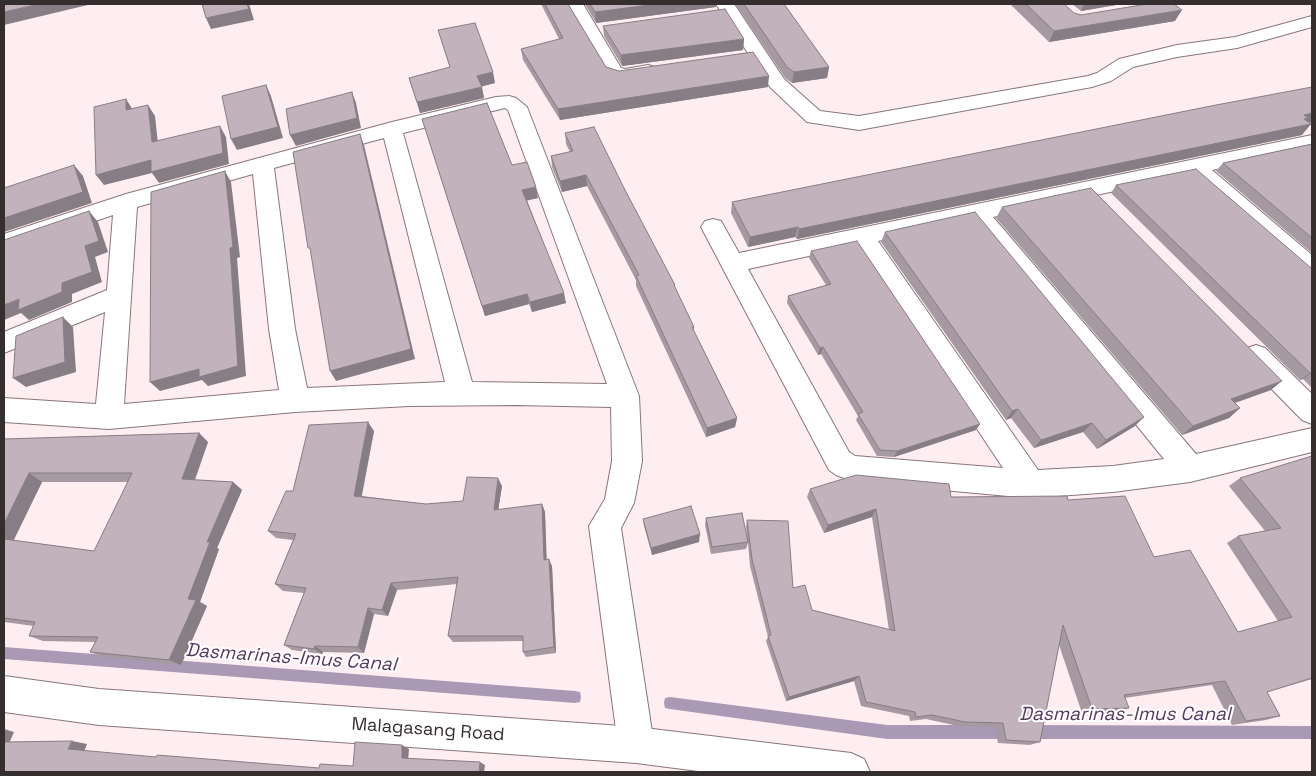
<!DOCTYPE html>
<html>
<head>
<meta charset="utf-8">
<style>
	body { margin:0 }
	#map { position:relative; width:1316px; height:776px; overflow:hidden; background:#ffeef1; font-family:"Space Grotesk",sans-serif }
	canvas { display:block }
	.frame { position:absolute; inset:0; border:5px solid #352e2f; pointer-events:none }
</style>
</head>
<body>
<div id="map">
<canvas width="1316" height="776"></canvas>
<div class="frame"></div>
</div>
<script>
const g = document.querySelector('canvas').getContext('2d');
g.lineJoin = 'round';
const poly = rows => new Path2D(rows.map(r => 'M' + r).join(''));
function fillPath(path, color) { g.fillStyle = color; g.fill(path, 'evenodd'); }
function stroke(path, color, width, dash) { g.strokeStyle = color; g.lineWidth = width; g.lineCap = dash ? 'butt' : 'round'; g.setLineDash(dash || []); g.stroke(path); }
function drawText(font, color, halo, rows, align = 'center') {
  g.font = font + ' "Space Grotesk",sans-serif'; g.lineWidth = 4; g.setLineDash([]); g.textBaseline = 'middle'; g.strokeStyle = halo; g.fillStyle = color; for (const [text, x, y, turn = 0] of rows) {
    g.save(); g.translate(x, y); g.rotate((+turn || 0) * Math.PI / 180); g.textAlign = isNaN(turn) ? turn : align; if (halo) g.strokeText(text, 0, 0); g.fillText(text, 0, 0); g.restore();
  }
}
const stream = poly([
	[4,647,575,691,580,692,581,697,580,702,575,703,4,659,4,647],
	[670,697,887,725,1009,725,1014,727,1016,732,1014,737,1009,739,887,739,670,709,665,708,664,703,665,698,670,697],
	[1029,725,1312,726,1312,739,1029,739,1024,737,1022,732,1024,727,1029,725]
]);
const minor = poly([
	[565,4,583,4,621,68,625,69,648,65,655,67,658,71,655,75,625,81,607,76,565,4],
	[716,4,734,4,784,79,820,111,859,116,1088,76,1097,73,1119,59,1177,45,1235,37,1312,16,1312,27,1237,48,1177,57,1133,67,1111,81,1092,87,859,130,807,122,770,87,716,4],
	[509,96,516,98,527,107,639,396,642,461,634,503,621,528,654,745,649,758,636,763,623,758,618,745,589,526,605,499,612,461,611,407,517,405,409,406,295,412,109,429,4,422,4,398,96,404,105,312,4,353,4,332,107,290,113,215,4,252,4,234,126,194,392,122,496,97,509,96],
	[505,108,508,110,607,384,472,382,403,133,505,108],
	[384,138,445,382,307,388,295,329,274,168,384,138],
	[253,174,269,329,279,390,124,404,137,207,253,174],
	[1312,135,1312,149,1212,170,1312,255,1312,277,1303,274,1190,175,993,217,1196,454,1312,428,1312,452,1190,482,1113,492,1030,498,855,482,836,475,829,470,701,227,705,221,713,219,721,221,739,253,1312,135],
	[971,221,1164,459,1113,466,1038,470,878,241,971,221],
	[856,246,1003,468,855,456,849,452,748,269,856,246],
	[1256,345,1265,348,1312,394,1312,424,1302,420,1247,364,1243,356,1247,348,1256,345]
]);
const secondary = poly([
	[4,676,99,689,636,727,851,753,864,759,870,772,706,772,636,763,99,725,4,712,4,676]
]);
const wall = poly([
	[541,4,568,4,606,67,619,71,768,87,560,120,523,60,521,49,559,39],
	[585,4,716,4,716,7,596,23],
	[735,4,784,4,829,67,827,78,792,83,785,78],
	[1010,4,1064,4,1074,13,1081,15,1175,21,1049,42],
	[1072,4,1122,4,1081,11],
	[603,26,744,39,743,50,622,66,604,36],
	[438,30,495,83,481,86,484,98,420,113,409,78,450,67],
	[422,119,512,165,538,198,527,200,566,303,532,312,529,304,485,316],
	[1309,122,1302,135,797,239,795,237,748,247,731,213,732,202,1312,122],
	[565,133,624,188,694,327,694,331,737,418,735,427,706,437,636,286,636,280,587,186,562,192,552,167,551,156,570,152,566,144],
	[1312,144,1312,253,1216,171,1223,163],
	[1116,185,1312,268,1312,388,1303,379,1300,380,1111,193],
	[1002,207,1271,390,1235,403,1240,408,1229,418,1182,435,996,218],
	[885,232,1135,426,1097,449,1083,432,1034,448,1011,418,1006,420,881,242],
	[811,251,976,430,894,457,877,456,856,420,858,416,821,354,818,355,787,303,788,296,826,285,809,258],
	[374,431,362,496,426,504,463,501,502,486,498,510,542,504,545,512,546,559,552,566,556,653,526,657,523,652,523,641,453,642,448,636,457,584,397,590,388,616,374,614,364,653,323,652,322,654,292,650,284,645,304,593,283,591,275,584,293,540,276,538,268,531,293,491],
	[199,433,208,442,195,480,233,482,242,490,217,548,219,549,200,602,207,606,181,665,104,657,90,652,95,642,43,641,29,636,34,626,4,622,4,439],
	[42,482,128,482,94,551,13,540],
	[1312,456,1312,679,1267,692,1280,716,1266,720,1232,725,1212,685,1125,698,1129,708,1118,712,1082,713,1059,645,1040,742,1030,745,998,743,995,727,958,726,926,719,910,721,909,716,861,706,854,681,786,701,766,641,768,637,750,566,748,543,746,549,711,554,705,525,706,518,747,536,746,527,747,520,793,588,812,610,889,630,872,517,824,533,807,497,810,489,951,497,1068,500,1154,557,1238,632,1278,621,1227,543,1238,536,1265,531,1229,486,1240,478],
	[643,519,699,542,652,555,644,526]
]);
const shadedWall = poly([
	[39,4,92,4,4,25,4,12],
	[247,4,249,4,254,20,211,29,206,18],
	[657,4,716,4,716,7,596,23,595,12],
	[1084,4,1122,4,1081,11],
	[1182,10,1175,21,1049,42,1054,31],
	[744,39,743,50,622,66,621,55],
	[829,67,827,78,792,83,794,72],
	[493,72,495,83,480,87,477,76],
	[769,76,768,87,560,120,558,109],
	[266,85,271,96,283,138,237,150,231,139],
	[482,87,484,98,420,113,417,102],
	[352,92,356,103,361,128,296,146,290,135],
	[126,99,133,110,126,110],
	[148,105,155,116,159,153,152,142],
	[1312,113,1312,122,1303,124,1311,124,1302,135,797,239,799,229],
	[220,126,226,137,229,164,159,183,152,173,104,185,96,175],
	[360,134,364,145,415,359,336,381,330,371],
	[74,165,83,176,92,203,4,232,4,218],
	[225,171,231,182,240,257,237,258,246,376,208,386,202,380,160,391,150,382,199,369],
	[586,175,587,186,562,192,560,181],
	[536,187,538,198,525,201,522,190],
	[89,211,98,222,108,252,95,257,102,282,72,294,72,302,29,320,21,313,4,320,4,305,62,283,85,246],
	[798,227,795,237,748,247,750,237],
	[564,293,566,303,532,312,530,302],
	[527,294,529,304,485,316,482,306],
	[63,317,73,327,76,372,26,387,13,378],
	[823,347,821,354,818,355,820,348],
	[1312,372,1303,379,1300,380,1310,373],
	[1282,381,1271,390,1220,408,1231,399],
	[1240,408,1229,418,1182,435,1193,426],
	[1018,409,1011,418,1006,420,1012,411],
	[1144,417,1135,426,1097,449,1106,440],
	[737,418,735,427,706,437,707,428],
	[368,422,374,431,360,503,354,496],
	[1092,423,1083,432,1034,448,1041,440],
	[980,424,976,430,894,457,897,451],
	[199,433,208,442,192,487,182,479],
	[29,473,42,482,11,546,4,542,4,524],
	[498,478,502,486,497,518,494,510],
	[233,482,242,490,217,548,219,549,200,602,207,606,181,665,169,660,188,599,207,542],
	[542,504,545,512,547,567,544,560],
	[876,509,872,517,824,533,828,525],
	[700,534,699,542,652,555,651,548],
	[549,559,552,566,556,653,554,647],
	[391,583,397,590,388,616,382,610],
	[368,608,374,614,364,653,358,647],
	[315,646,323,652,322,654,314,649],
	[859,676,854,681,786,701,789,697],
	[4,729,14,732,8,746,4,745],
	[72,741,87,744,84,752,68,749],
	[402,745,409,749,408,761,402,758],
	[480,762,485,765,484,772,479,772]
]);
const building = poly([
	[4,4,39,4,4,12,4,4],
	[202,4,247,4,249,9,206,18,202,4],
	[545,4,568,4,606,67,619,71,753,52,769,76,558,109,521,49,563,38,545,4],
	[590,4,657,4,595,12,590,4],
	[744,4,784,4,829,67,794,72,787,67,744,4],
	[1026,4,1064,4,1074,13,1081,15,1147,4,1174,4,1182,10,1054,31,1026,4],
	[725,9,744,39,621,55,603,26,725,9],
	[475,23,493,72,477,76,482,87,417,102,409,78,450,67,438,30,475,23],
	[266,85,278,127,231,139,222,96,266,85],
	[1312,87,1312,113,1304,115,1308,118,1304,119,1311,124,799,229,798,227,750,237,732,202,1216,105,1312,87],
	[352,92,357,118,290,135,286,109,352,92],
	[126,99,126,110,148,105,152,142,220,126,223,153,151,172,151,160,96,175,94,107,126,99],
	[487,103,512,165,527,162,536,187,522,190,564,293,530,302,527,294,482,306,422,119,487,103],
	[594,127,624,188,675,285,674,285,694,327,692,327,737,418,707,428,636,276,639,275,586,175,560,181,551,156,573,151,565,133,594,127],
	[360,134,411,349,330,371,310,248,308,248,293,152,360,134],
	[1312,144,1312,238,1223,163,1312,144],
	[74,165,83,192,4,218,4,188,74,165],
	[1196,169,1310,267,1312,268,1312,372,1310,373,1116,185,1196,169],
	[225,171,233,247,230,248,238,366,199,377,199,369,150,382,151,192,225,171],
	[1091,188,1282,381,1231,399,1240,408,1193,426,1002,207,1091,188],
	[89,211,99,241,85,246,92,272,62,283,62,292,18,310,19,299,4,305,4,240,89,211],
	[975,212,1144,417,1106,440,1092,423,1041,440,1018,409,1012,411,885,232,975,212],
	[857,241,980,424,897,451,880,450,858,414,863,412,823,347,820,348,788,296,831,284,811,251,857,241],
	[63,317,65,362,13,378,16,336,63,317],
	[368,422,354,496,426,504,463,501,467,477,498,478,494,510,542,504,544,560,549,559,554,647,523,652,523,636,448,636,458,577,391,583,382,610,368,608,358,647,315,646,314,649,284,645,306,588,275,584,296,534,268,531,286,491,293,491,309,425,368,422],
	[199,433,182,479,233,482,207,542,210,542,188,599,196,600,169,660,90,652,98,637,29,636,35,622,4,618,4,539,94,551,132,473,29,473,4,524,4,439,199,433],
	[1312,456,1312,678,1267,692,1280,716,1246,721,1225,681,1124,695,1129,708,1092,709,1063,625,1040,742,1006,740,1003,723,965,722,932,715,916,717,915,712,866,702,859,676,789,697,768,636,771,635,752,559,747,520,788,521,793,588,805,585,812,610,895,631,876,509,828,525,810,489,856,475,949,484,951,497,1067,496,1068,500,1125,496,1154,557,1190,550,1238,632,1292,617,1238,536,1281,528,1240,478,1312,456],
	[691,506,700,534,651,548,643,519,691,506],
	[742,513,748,542,712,547,706,518,742,513],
	[72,741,68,749,156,757,157,755,319,768,320,764,353,766,355,742,402,745,402,758,480,762,479,772,4,772,4,742,72,741]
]);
const nearStreetnames = [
	["Malagasang Road",428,730,4]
];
const nearWaternames = [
	["Dasmarinas-Imus Canal",291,658,4],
	["Dasmarinas-Imus Canal",1125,715]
];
fillPath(stream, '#aa99b5');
stroke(minor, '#887679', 2);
stroke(secondary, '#887679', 2);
fillPath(minor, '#fff');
fillPath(secondary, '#fff');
fillPath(wall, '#a699a2');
fillPath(shadedWall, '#877d84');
fillPath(building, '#c1b2bc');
stroke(building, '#877d84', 1);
drawText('18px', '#352e2f', '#fff', nearStreetnames);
drawText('italic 19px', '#533a62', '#fff', nearWaternames);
</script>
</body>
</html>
